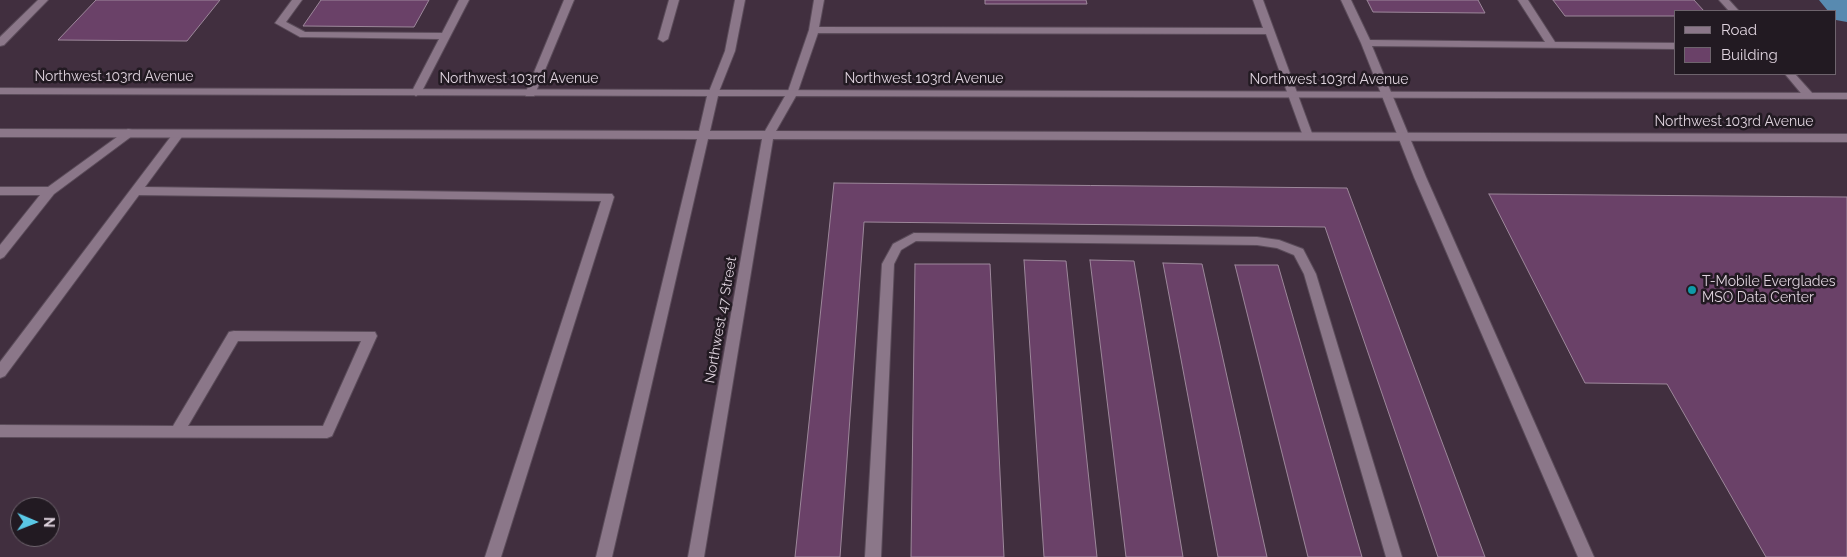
<!DOCTYPE html>
<html>
<head>
<meta charset="utf-8">
<style>
	body { margin:0 }
	#map { position:relative; width:1847px; height:557px; overflow:hidden; background:#412f3f; font-family:Raleway,sans-serif }
	canvas { display:block }
	.legend { position:absolute; left:1674px; top:10px; width:162px; height:65px; box-sizing:border-box; background:#221a22; border:1px solid #6e646d; margin:0; padding:6px 9px; list-style:none; font-size:15px; color:#dfd3de }
	.legend li { display:flex; align-items:center; gap:10px; height:25px }
	.legend b { width:25px; border:1px solid #6e646d }
	.north { position:absolute; left:10px; top:497px; width:50px; height:50px; box-sizing:border-box; background:#221a22; border:1px solid #6e646d; border-radius:50%; rotate:91deg; font-size:14px; font-weight:700; line-height:20px; text-align:center; color:#dfd3de }
	.north::after { content:''; display:block; margin:auto; width:18px; height:22px; background:#5ac8e6; clip-path:polygon(50% 0,100% 100%,50% 72%,0 100%) }
</style>
</head>
<body>
<div id="map">
<canvas width="1847" height="557"></canvas>
<ul class="legend">
<li><b style="height:6px;background:#8b7789"></b>Road</li>
<li><b style="height:14px;background:#6a4168"></b>Building</li>
</ul>
<div class="north">N</div>
</div>
<script>
const g = document.querySelector('canvas').getContext('2d');
g.lineJoin = 'round';
const poly = rows => new Path2D(rows.map(r => 'M' + r).join(''));
function fillPath(path, color) { g.fillStyle = color; g.fill(path, 'evenodd'); }
function stroke(path, color, width, dash) { g.strokeStyle = color; g.lineWidth = width; g.lineCap = dash ? 'butt' : 'round'; g.setLineDash(dash || []); g.stroke(path); }
function drawText(font, color, halo, rows, align = 'center') {
  g.font = font + ' Raleway,sans-serif'; g.lineWidth = 5; g.setLineDash([]); g.textBaseline = 'middle'; g.strokeStyle = halo; g.fillStyle = color; for (const [text, x, y, turn = 0] of rows) {
    g.save(); g.translate(x, y); g.rotate((+turn || 0) * Math.PI / 180); g.textAlign = isNaN(turn) ? turn : align; if (halo) g.strokeText(text, 0, 0); g.fillText(text, 0, 0); g.restore();
  }
}
const canal = poly([
	[1819,0,1847,0,1847,22,1836,20,1836,11,1828,11,1819,0]
]);
const building = poly([
	[96,0,220,0,187,41,58,40,96,0],
	[321,0,429,0,414,27,303,26,321,0],
	[985,0,1086,0,1087,4,985,4,985,0],
	[1367,0,1478,0,1485,13,1373,12,1367,0],
	[1553,0,1694,0,1704,11,1676,11,1676,16,1565,16,1553,0],
	[834,183,1347,188,1485,557,1438,557,1325,227,864,222,840,557,795,557,834,183],
	[1489,194,1847,197,1847,557,1766,557,1667,384,1585,383,1489,194],
	[1024,260,1066,261,1097,557,1044,557,1024,260],
	[1090,260,1134,261,1183,557,1126,557,1090,260],
	[1163,263,1202,264,1267,557,1218,557,1163,263],
	[915,264,990,264,1004,557,911,557,915,264],
	[1235,265,1278,265,1362,557,1308,557,1235,265]
]);
const lane = poly([
	[38,0,48,0,4,45,0,46,0,37,38,0],
	[292,0,302,0,286,22,305,32,442,33,459,0,469,0,421,93,416,96,411,93,439,39,300,37,275,23,292,0],
	[564,0,574,0,535,94,534,96,526,96,525,94,564,0],
	[669,0,679,0,668,39,663,42,658,39,669,0],
	[735,0,745,0,735,51,718,94,713,97,708,94,725,51,735,0],
	[814,0,824,0,819,27,1263,28,1253,0,1263,0,1313,136,1308,140,1303,136,1266,34,818,33,797,94,796,96,788,96,787,94,809,30,814,0],
	[1341,0,1351,0,1370,40,1545,42,1518,0,1528,0,1555,42,1676,43,1676,49,1372,46,1426,177,1594,557,1578,557,1414,177,1361,43,1341,0],
	[1719,0,1729,0,1739,11,1729,11,1719,0],
	[1785,74,1795,74,1813,94,1814,96,1813,98,1805,98,1785,74],
	[128,129,132,130,133,133,132,136,54,194,4,257,0,259,0,245,40,195,0,195,0,187,48,187,128,129],
	[179,130,184,134,145,187,612,194,614,197,501,557,485,557,601,201,139,195,5,376,0,378,0,362,175,131,179,130],
	[914,233,1257,237,1279,240,1303,249,1316,274,1402,557,1386,557,1304,274,1294,255,1277,248,1257,245,916,241,901,250,894,264,881,557,865,557,882,264,893,244,914,233],
	[234,331,375,332,377,336,332,436,327,438,0,437,0,425,173,426,229,332,234,331],
	[238,341,361,341,323,426,188,426,238,341]
]);
const secondary = poly([
	[0,88,1847,93,1847,99,796,96,776,131,1847,134,1847,142,773,139,704,557,688,557,762,139,708,139,612,557,596,557,697,139,0,137,0,129,699,131,707,96,0,94,0,88],
	[718,96,785,96,765,131,710,131,718,96]
]);
const markers = [
	[1692,290,5,"#0f9aa8"]
];
const streetNames = [
	["Northwest 103rd Avenue",114,77],
	["Northwest 103rd Avenue",519,79],
	["Northwest 103rd Avenue",924,79],
	["Northwest 103rd Avenue",1329,80],
	["Northwest 103rd Avenue",1734,122],
	["Northwest 47 Street",721,320,-80]
];
const poiNames = [
	["T-Mobile Everglades",1702,282],
	["MSO Data Center",1702,298]
];
fillPath(canal, '#588ab0');
fillPath(building, '#6a4168');
stroke(building, '#9d889b', 1);
stroke(lane, '#5b4c5a', 2);
stroke(secondary, '#5b4c5a', 2);
fillPath(lane, '#8b7789');
fillPath(secondary, '#8b7789');
for (const [x, y, r, color] of markers) { const dot = new Path2D(); dot.arc(x, y, r, 0, 2 * Math.PI); g.fillStyle = color; g.fill(dot); stroke(dot, '#221a22', 2); }
drawText('14px', '#dfd3de', '#221a22', streetNames);
drawText('14px', '#dfd3de', '#221a22', poiNames, 'left');
</script>
</body>
</html>
